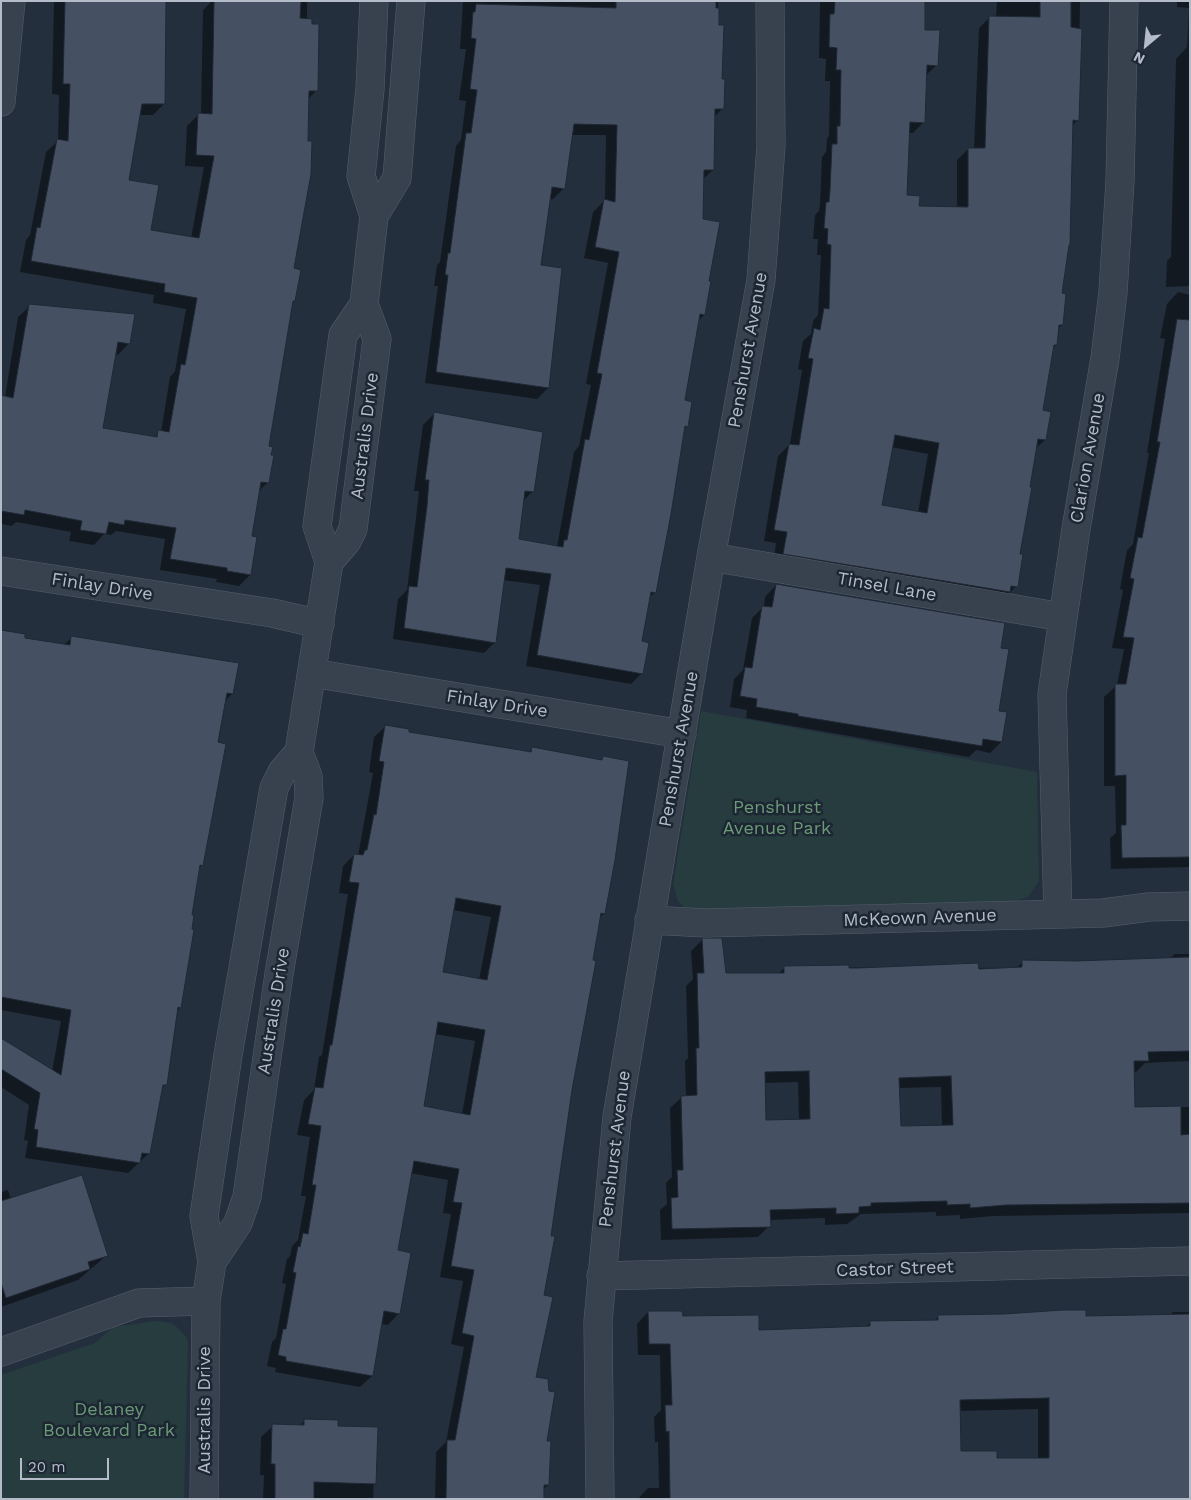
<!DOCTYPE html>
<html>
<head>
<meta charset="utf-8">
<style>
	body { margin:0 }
	#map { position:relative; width:1191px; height:1500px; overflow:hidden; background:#242f3e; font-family:"Work Sans",sans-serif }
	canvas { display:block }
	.frame { position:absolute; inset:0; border:2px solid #b4bcc9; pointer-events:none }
	.north { position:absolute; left:1121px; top:20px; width:50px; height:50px; -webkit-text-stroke:4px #1d2633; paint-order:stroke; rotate:208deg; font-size:14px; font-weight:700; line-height:20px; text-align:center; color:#b4bcc9 }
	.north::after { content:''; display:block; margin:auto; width:18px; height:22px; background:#b4bcc9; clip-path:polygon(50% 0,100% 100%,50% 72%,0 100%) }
	.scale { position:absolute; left:20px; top:1458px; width:89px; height:22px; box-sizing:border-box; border:2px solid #b4bcc9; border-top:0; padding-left:6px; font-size:15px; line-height:18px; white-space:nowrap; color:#b4bcc9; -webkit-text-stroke:4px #1d2633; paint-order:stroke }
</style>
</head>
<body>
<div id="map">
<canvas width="1191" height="1500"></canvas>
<div class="frame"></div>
<div class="north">N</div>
<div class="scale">20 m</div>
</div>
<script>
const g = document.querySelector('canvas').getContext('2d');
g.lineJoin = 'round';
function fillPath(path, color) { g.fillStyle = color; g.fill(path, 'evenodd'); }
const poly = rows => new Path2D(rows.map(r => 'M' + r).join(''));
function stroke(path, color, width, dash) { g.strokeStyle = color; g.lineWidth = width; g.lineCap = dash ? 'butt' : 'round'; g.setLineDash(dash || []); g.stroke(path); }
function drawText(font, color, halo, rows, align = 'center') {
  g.font = font + ' "Work Sans",sans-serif'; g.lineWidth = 5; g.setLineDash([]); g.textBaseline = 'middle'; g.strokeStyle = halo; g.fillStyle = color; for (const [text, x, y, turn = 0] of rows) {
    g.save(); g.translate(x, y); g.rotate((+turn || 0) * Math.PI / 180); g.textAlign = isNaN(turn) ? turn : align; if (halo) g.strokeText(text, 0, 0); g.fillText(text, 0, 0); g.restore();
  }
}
const green = poly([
	[701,711,1037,772,1039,881,1028,897,1012,902,693,911,684,907,678,901,673,884],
	[156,1321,171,1323,177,1327,187,1338,188,1344,184,1499,1,1499,1,1375,95,1343,113,1327]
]);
const shadow = poly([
	[54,1,165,1,164,104,153,115,138,115,127,181,150,231,191,238,204,167,185,166,187,126,198,115,201,115,203,10,212,1,307,1,307,20,316,91,307,100,293,269,294,301,291,304,268,447,268,482,258,492,251,537,250,575,239,586,216,582,217,579,160,570,165,539,116,531,111,535,104,534,94,545,69,541,71,532,16,522,12,526,1,524,1,397,5,397,18,317,30,306,129,343,118,355,115,354,102,429,153,438,161,432,170,377,175,371,186,309,153,303,154,295,20,272,26,240,30,235,46,152,58,141,59,95,52,94],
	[463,1,718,1,723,108,714,117,713,170,702,180,702,220,707,282,704,315,698,321,684,401,686,426,684,429,655,592,648,599,640,642,642,673,631,684,526,666,540,585,503,580,495,642,484,653,393,639,398,599,407,590,416,518,419,491,414,491,423,425,434,414,533,491,522,502,518,540,557,547,574,452,579,446,591,385,586,384,608,263,584,258,593,212,605,200,606,135,571,135,564,188,553,199,549,199,540,266,548,388,537,399,425,383,438,286,434,286,437,265,440,262,456,146,461,140,466,101,459,100,466,49,460,49],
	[820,1,924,1,924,31,937,65,925,76,924,122,913,133,909,133,906,196,918,207,957,208,957,160,968,149,974,149,979,28,990,17,996,17,997,1,1080,1,1078,120,1072,126,1067,246,1061,294,1062,325,1057,329,1056,345,1053,348,1042,411,1045,440,1035,449,1016,586,1005,598,773,565,776,543,764,541,778,456,790,444,802,370,798,369,803,341,811,334,813,321,818,315,821,255,817,255,818,239,813,239,815,215,819,211,820,203,822,157,826,152,827,139,829,136,830,81,825,81,826,59,819,58],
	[891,447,928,454,918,513,881,506],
	[1177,1,1190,1,1190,286,1166,287,1167,261,1171,257,1176,59,1187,47,1189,8,1177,7],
	[1178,292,1190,295,1190,867,1111,869,1110,838,1116,833,1115,786,1104,786,1104,697,1117,685,1124,649,1112,648,1123,590,1120,589,1127,550,1133,544,1149,453,1147,453,1165,339,1160,338,1167,304],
	[776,585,999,649,998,712,1001,742,990,753,976,750,969,757,746,718,747,710,730,707,734,679,743,670,752,618,764,606,765,597],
	[1,631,23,639,63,646,72,637,232,694,224,702,202,865,198,869,180,1008,176,1012,165,1084,161,1089,149,1153,128,1173,25,1158,28,1141,24,1140,29,1105,1,1087,1,1040,52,1072,61,1021,1,1010],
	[386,726,407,733,528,753,532,749,600,761,604,758,604,913,599,918,571,1090,542,1296,535,1378,545,1442,548,1485,543,1490,543,1499,435,1499,436,1452,446,1442,464,1347,451,1344,463,1281,440,1277,451,1214,443,1213,448,1180,410,1173,396,1251,399,1313,388,1325,381,1324,372,1376,360,1387,275,1372,276,1368,267,1366,272,1342,276,1338,286,1284,282,1283,287,1259,290,1256,292,1246,298,1240,306,1196,301,1196,310,1137,297,1135,304,1100,314,1090,319,1057,322,1055,348,894,339,893,343,866,354,855,358,856,373,773,369,772,374,737],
	[453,910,491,917,479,980,441,973],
	[435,1034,475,1041,462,1114,423,1107],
	[702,940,725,975,777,975,785,967,1016,968,1023,962,1169,959,1175,954,1190,954,1190,1061,1145,1063,1136,1072,1133,1072,1134,1108,1190,1107,1190,1213,994,1216,960,1219,960,1215,936,1216,936,1212,861,1214,847,1224,825,1225,825,1218,769,1220,769,1226,758,1237,661,1240,660,1210,667,1204,666,1183,672,1177,670,1108,682,1097,686,1097,685,1061,688,1058,686,986,693,979,691,951],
	[798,1082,799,1121,765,1121,764,1083],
	[941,1087,942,1126,899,1128,898,1088],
	[8,1190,11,1199,107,1255,78,1280,1,1307,1,1192],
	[648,1312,758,1332,865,1328,871,1322,934,1321,938,1317,1084,1317,1170,1316,1173,1312,1190,1312,1190,1499,638,1499,648,1488,659,1488,658,1442,655,1442,654,1417,661,1410,660,1355,638,1355,637,1324],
	[1038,1409,1038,1459,996,1460,959,1453,959,1411],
	[305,1420,337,1427,376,1428,373,1499,263,1499,264,1475,260,1475,261,1437,273,1426,299,1426]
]);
const building = poly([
	[65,1,166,1,165,104,142,104,129,180,159,185,151,230,199,238,214,156,196,155,198,113,212,114,214,1,301,1,300,18,312,19,312,24,319,24,318,91,309,91,308,141,312,141,311,174,294,268,301,270,295,301,293,301,269,446,273,447,271,455,274,455,269,483,261,482,252,536,257,537,251,575,227,571,227,568,170,559,176,528,125,520,124,525,109,522,106,534,80,530,82,521,25,510,24,515,1,511,1,395,13,398,29,304,135,314,130,344,118,342,103,428,157,437,158,430,169,432,181,364,185,365,197,298,164,292,165,284,31,261,37,227,40,228,57,139,68,141,70,84,63,84,65,1],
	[616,1,716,1,716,8,719,8,719,25,724,25,722,79,725,79,724,109,715,109,714,170,704,170,703,219,720,222,709,281,711,281,705,315,700,314,685,400,692,402,688,427,685,426,671,514,656,593,651,592,642,641,649,643,643,674,537,655,551,574,506,568,496,643,404,628,409,586,417,587,427,506,429,480,425,480,434,412,543,432,534,492,525,491,519,539,563,547,564,540,567,540,585,439,589,440,602,374,597,373,619,252,595,247,604,199,615,202,617,125,574,124,565,189,552,187,541,265,562,268,549,388,436,372,448,275,445,275,448,253,450,253,466,133,471,133,477,90,470,89,476,39,471,38,473,12,475,12,476,4,616,8,616,1],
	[835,1,925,1,925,30,940,30,938,66,927,65,925,123,910,122,907,195,920,196,919,206,968,207,968,148,985,148,989,16,1040,17,1040,1,1071,1,1071,27,1082,29,1079,121,1073,120,1070,245,1069,245,1062,293,1066,294,1063,325,1059,325,1057,345,1054,345,1043,410,1051,412,1046,440,1038,439,1030,487,1032,487,1020,554,1023,554,1018,587,1011,586,1010,592,783,554,787,532,774,530,789,444,799,445,813,359,808,358,814,328,820,330,824,308,829,309,831,245,827,244,828,229,824,228,826,202,829,202,830,191,832,144,837,144,837,126,840,126,841,70,836,70,837,48,829,47,830,14,834,14,835,1],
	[895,435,939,443,927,513,882,505,895,435],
	[1177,319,1190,320,1190,857,1122,858,1121,825,1126,825,1126,775,1115,776,1115,684,1126,684,1134,638,1123,637,1134,579,1130,578,1138,537,1142,538,1160,442,1157,442,1177,319],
	[776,584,1005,623,1001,648,1009,649,999,711,1007,712,1002,742,983,739,982,746,798,716,798,714,756,707,757,699,740,696,745,667,752,668,762,606,772,607,776,584],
	[1,630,25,634,25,638,70,645,71,636,239,663,233,694,227,693,218,742,226,744,203,866,200,865,192,915,194,915,192,929,194,930,181,1008,178,1007,167,1085,163,1085,150,1154,142,1153,140,1163,36,1147,38,1130,34,1129,40,1093,1,1069,1,1038,61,1075,71,1010,1,997,1,630],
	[385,725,409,729,409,732,520,750,531,752,532,747,602,760,603,756,629,761,615,860,605,914,601,913,593,960,596,961,572,1090,551,1236,555,1236,544,1295,553,1297,536,1377,548,1379,549,1391,555,1392,547,1441,551,1441,549,1485,544,1485,544,1499,446,1499,447,1440,455,1440,474,1336,462,1333,474,1270,451,1266,462,1203,453,1202,459,1169,414,1161,398,1250,411,1253,400,1314,384,1311,373,1376,286,1361,286,1357,278,1355,283,1329,286,1329,296,1273,293,1272,298,1246,300,1247,303,1233,308,1234,316,1185,312,1185,321,1126,308,1124,315,1087,323,1088,330,1045,332,1045,359,883,349,882,354,854,363,855,365,850,367,850,374,814,376,815,384,762,379,761,385,725],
	[456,898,501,906,487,980,443,972,456,898],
	[438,1022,485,1030,470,1115,424,1106,438,1022],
	[702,938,722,938,726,973,784,973,784,966,849,965,849,968,858,968,978,963,979,969,1022,967,1022,960,1075,961,1190,957,1190,1051,1148,1052,1149,1061,1134,1061,1135,1107,1181,1106,1181,1135,1190,1134,1190,1203,1006,1205,970,1208,970,1204,947,1205,947,1201,871,1203,871,1206,859,1207,859,1213,836,1214,836,1208,770,1210,771,1227,672,1229,671,1198,678,1197,677,1170,683,1170,681,1096,697,1095,696,1048,699,1048,697,973,704,973,702,938],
	[809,1071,810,1119,766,1120,765,1072,809,1071],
	[951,1076,953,1125,901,1126,899,1078,951,1076],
	[82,1175,108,1256,88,1262,90,1269,6,1298,1,1283,1,1201,82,1175],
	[1063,1310,1086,1310,1086,1316,1190,1314,1190,1499,670,1499,669,1431,666,1432,665,1405,672,1405,670,1344,649,1344,648,1311,682,1311,683,1316,759,1315,759,1330,870,1326,870,1321,938,1320,938,1315,1004,1314,1063,1310],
	[1049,1398,1049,1458,997,1458,997,1451,961,1451,960,1400,1049,1398],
	[304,1419,338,1420,338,1426,378,1427,376,1484,314,1482,314,1499,275,1499,275,1464,271,1464,272,1424,304,1425,304,1419]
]);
const minor = poly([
	[1,102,11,1],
	[374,216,361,176,370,89,374,1],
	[711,557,1062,617],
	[329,562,347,541,353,529,377,339,364,304,374,216,397,178,411,1],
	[1,571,272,613,320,624],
	[312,673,682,734],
	[1058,914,1052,694,1076,529,1105,358,1113,292,1120,181,1124,1],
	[649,920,706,923,1103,913,1149,907,1190,906],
	[212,1262,238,1223,247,1197,279,974,309,798,308,776,299,752,329,562,317,526,343,335,364,304],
	[601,1276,1190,1261],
	[1,1352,139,1303,206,1301],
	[204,1499,206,1301,212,1262,204,1216,228,1055,274,788,282,772,299,752],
	[600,1499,598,1321,617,1117,711,557,761,280,771,146,770,1]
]);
const streetNames = [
	["Penshurst Avenue",748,350,-80],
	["Australis Drive",365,436,-83],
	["Clarion Avenue",1088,458,-80],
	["Finlay Drive",102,587,9],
	["Tinsel Lane",887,587,10],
	["Finlay Drive",497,704,9],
	["Penshurst Avenue",679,749,-80],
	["McKeown Avenue",920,918,-2],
	["Australis Drive",274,1011,-81],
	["Penshurst Avenue",615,1149,-83],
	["Castor Street",895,1269,-2],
	["Australis Drive",205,1410,-90]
];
const parkNames = [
	["Penshurst",777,808],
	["Avenue Park",777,829],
	["Delaney",109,1410],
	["Boulevard Park",109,1431]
];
fillPath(green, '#263c3f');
fillPath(shadow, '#0007');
fillPath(building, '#455162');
stroke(building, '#1f2835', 1);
stroke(minor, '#565f6c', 29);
stroke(minor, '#38414e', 28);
drawText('18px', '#b4bcc9', '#1d2633', streetNames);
drawText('18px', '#6b9a76', '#1d2633', parkNames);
</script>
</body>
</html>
